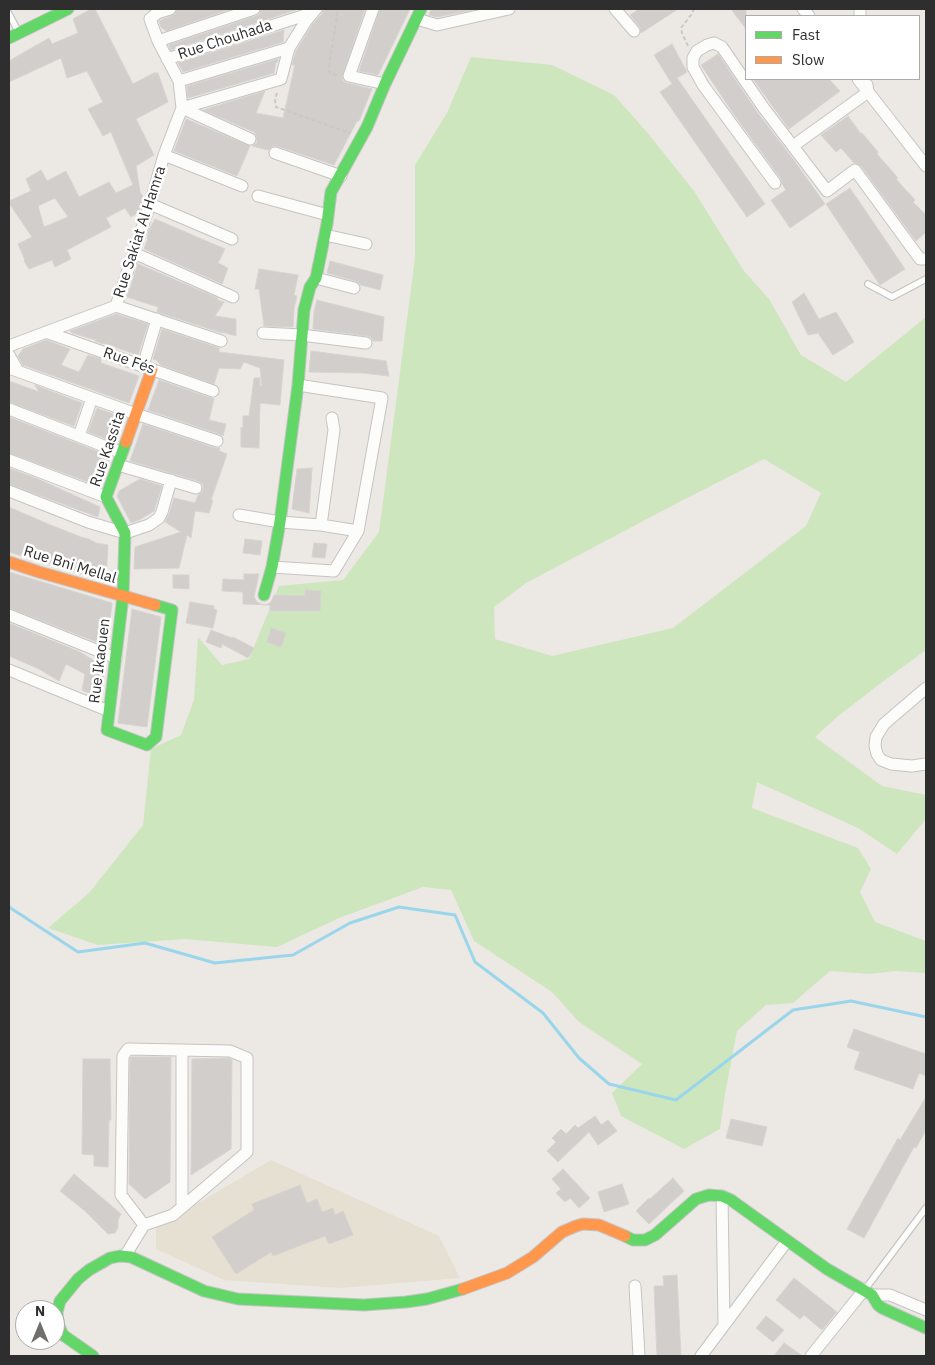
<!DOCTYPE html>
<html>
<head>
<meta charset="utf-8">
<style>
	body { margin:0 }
	#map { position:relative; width:935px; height:1365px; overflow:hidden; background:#ece8e4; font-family:"IBM Plex Sans",sans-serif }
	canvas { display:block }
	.frame { position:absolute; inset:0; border:10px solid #2e2e2e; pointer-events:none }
	.legend { position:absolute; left:745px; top:15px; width:175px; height:65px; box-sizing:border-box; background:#fff; border:1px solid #ababab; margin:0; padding:6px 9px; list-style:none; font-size:15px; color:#2e2e2e }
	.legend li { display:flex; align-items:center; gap:10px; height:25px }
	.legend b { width:25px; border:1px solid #ababab }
	.north { position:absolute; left:15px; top:1300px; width:50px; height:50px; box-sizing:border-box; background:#fff; border:1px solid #ababab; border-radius:50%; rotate:0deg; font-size:14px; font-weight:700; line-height:20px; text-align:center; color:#2e2e2e }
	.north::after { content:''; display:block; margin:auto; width:18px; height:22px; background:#706f6e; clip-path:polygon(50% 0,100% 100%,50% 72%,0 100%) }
</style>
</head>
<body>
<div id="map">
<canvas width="935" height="1365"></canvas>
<div class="frame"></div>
<ul class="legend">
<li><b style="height:6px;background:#63d668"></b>Fast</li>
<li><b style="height:6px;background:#ff974d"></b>Slow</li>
</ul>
<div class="north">N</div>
</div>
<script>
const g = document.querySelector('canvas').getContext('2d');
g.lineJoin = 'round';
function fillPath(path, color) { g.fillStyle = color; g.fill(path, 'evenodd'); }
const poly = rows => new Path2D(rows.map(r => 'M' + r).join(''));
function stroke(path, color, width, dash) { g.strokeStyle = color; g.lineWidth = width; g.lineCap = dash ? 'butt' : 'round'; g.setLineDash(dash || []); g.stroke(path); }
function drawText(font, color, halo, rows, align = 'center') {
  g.font = font + ' "IBM Plex Sans",sans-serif'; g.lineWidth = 5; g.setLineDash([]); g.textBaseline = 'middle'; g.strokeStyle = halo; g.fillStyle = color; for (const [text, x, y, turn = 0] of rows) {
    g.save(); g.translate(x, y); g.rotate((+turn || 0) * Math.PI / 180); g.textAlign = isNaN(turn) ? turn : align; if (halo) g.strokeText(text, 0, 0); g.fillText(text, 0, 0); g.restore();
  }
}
const education = poly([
	[271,1160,439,1236,460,1278,341,1288,224,1280,156,1249,156,1228]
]);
const green = poly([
	[471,57,552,65,614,95,646,131,694,191,744,271,769,299,801,355,846,382,926,317,926,650,881,683,837,717,815,737,882,786,926,795,926,819,897,854,858,828,757,782,752,808,858,848,871,869,860,892,875,922,926,941,926,973,896,971,870,974,830,971,793,1003,766,1005,737,1031,725,1094,720,1129,684,1149,621,1116,612,1093,642,1064,579,1022,552,992,474,941,451,890,423,887,339,918,277,947,185,939,98,945,48,928,89,893,143,825,151,749,181,735,194,700,198,637,222,665,249,659,279,586,343,580,379,532,415,258,415,165,447,113],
	[764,459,821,493,806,526,673,628,552,656,495,639,494,607,526,583,681,501]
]);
const stream = poly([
	[9,907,78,952,145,943,215,963,293,955,350,923,399,907,455,915,475,962,543,1013,579,1058,609,1084,676,1100,793,1010,851,1001,926,1017]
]);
const building = poly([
	[91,9,95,9,133,84,154,73,158,73,168,102,136,119,154,155,136,166,140,192,144,199,139,212,131,217,125,208,106,218,111,227,67,250,71,259,55,267,52,260,29,269,24,261,25,260,18,244,32,237,9,203,9,201,31,191,26,179,41,170,47,181,66,171,79,197,109,182,116,193,133,185,111,132,103,136,88,109,103,102,87,71,67,78,61,58,9,82,9,61,49,38,52,44,78,33,73,19,91,9],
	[55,198,68,217,44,227,38,206,55,198],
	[177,9,231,9,166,31,161,27,159,21,175,14,177,9],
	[261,9,296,9,296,10,171,50,169,45,256,16,260,14,261,9],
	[323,9,365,9,342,77,343,81,347,83,372,89,359,121,357,121,334,165,277,146,273,146,268,150,252,146,257,143,257,139,256,135,254,132,203,110,265,91,256,113,283,118,295,65,292,65,296,51,312,25,322,14,323,9],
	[380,9,410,9,378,75,359,71,380,9],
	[431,9,472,9,472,10,437,17,429,15,431,9],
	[639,9,678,9,641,33,640,27,630,15,639,9],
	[731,9,746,9,746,29,731,9],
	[284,30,283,42,183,72,178,63,284,30],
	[672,44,687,72,677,78,765,204,747,217,660,92,672,84,654,55,672,44],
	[718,54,757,112,793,159,825,204,790,228,771,200,786,190,782,184,781,179,733,113,701,65,718,54],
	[278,59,278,62,276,62,274,73,188,98,187,86,278,59],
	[753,79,829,79,840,91,789,129,753,79],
	[848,116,861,134,862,133,878,152,877,154,898,178,896,179,915,200,913,202,926,215,926,232,916,241,861,166,854,163,841,148,836,152,821,135,848,116],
	[186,119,250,146,237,176,174,151,186,119],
	[850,188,905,269,880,285,826,204,850,188],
	[155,219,225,249,218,263,228,268,222,284,144,249,148,238,147,237,150,228,155,219],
	[330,261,383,275,380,290,361,285,356,281,327,273,330,261],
	[138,264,218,298,217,300,224,302,215,316,236,319,236,336,222,332,222,333,157,312,158,307,127,297,138,264],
	[259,269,298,275,294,295,297,296,294,309,293,327,264,326,259,289,255,289,259,269],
	[804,293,819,319,836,312,854,342,833,355,818,333,808,335,792,302,804,293],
	[317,300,384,317,382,341,373,341,371,337,367,336,313,329,314,312,317,300],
	[116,314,148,324,138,355,103,343,103,344,95,341,96,340,72,333,70,331,116,314],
	[162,329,219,348,219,352,284,360,280,405,260,403,259,448,241,447,241,427,243,428,243,416,249,416,254,378,260,378,260,386,262,386,260,368,244,362,240,369,219,368,214,384,161,365,156,360,153,359,162,329],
	[46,340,70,349,61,365,79,372,88,355,101,359,101,363,139,376,129,403,23,365,18,356,23,349,46,340],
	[311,351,386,361,389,376,363,373,309,372,311,351],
	[159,380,214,399,209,420,226,424,223,436,219,434,148,410,159,380],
	[9,381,39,392,35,385,82,403,74,426,9,402,9,381],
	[97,408,124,418,114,442,88,432,97,408],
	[9,417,107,455,106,459,109,460,99,486,9,453,9,417],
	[143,424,215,448,220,448,219,451,227,454,211,500,213,500,209,513,195,511,191,538,187,535,179,568,134,569,135,547,181,532,165,522,169,514,174,498,195,503,198,495,201,493,203,490,203,484,198,481,130,461,143,424],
	[9,468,38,479,100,507,98,517,9,484,9,468],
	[312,468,309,513,292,509,297,469,312,468],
	[140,479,162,486,154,511,139,520,131,523,117,496,119,491,140,479],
	[9,507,48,524,81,537,89,539,96,543,108,545,106,581,9,552,9,507],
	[245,539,262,541,260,555,243,553,245,539],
	[314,543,327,544,325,558,312,557,314,543],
	[9,572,112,603,107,646,9,608,9,572],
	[244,574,259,574,254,597,257,602,261,604,266,605,271,602,274,595,305,596,305,590,321,591,320,611,270,611,270,605,243,604,243,592,222,591,223,579,244,580,244,574],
	[173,575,189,575,189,589,173,588,173,575],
	[190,602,214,606,214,609,217,610,213,628,186,623,190,602],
	[132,609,161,617,147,727,118,723,132,609],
	[9,623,80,652,104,667,101,699,82,690,85,674,66,664,59,681,39,669,9,656,9,623],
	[271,628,286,633,281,647,267,642,271,628],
	[211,630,232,638,233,637,254,648,248,658,222,644,221,648,206,642,211,630],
	[854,1029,926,1054,926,1076,919,1073,913,1089,854,1069,860,1052,847,1047,854,1029],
	[132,1057,171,1057,170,1182,145,1199,129,1184,130,1058,132,1057],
	[228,1058,232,1060,231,1149,191,1175,192,1059,228,1058],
	[83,1059,110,1059,111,1120,109,1120,108,1167,94,1166,94,1155,82,1154,83,1059],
	[926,1097,926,1130,916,1148,914,1147,864,1238,847,1229,898,1138,900,1140,926,1097],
	[595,1116,601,1125,608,1120,617,1131,598,1145,589,1132,558,1162,547,1151,556,1142,552,1138,561,1129,566,1134,575,1125,578,1128,595,1116],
	[731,1119,767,1127,762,1146,726,1138,731,1119],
	[563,1169,590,1198,579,1208,570,1198,565,1202,556,1193,561,1189,552,1179,563,1169],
	[74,1174,121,1214,118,1220,118,1227,115,1233,108,1234,85,1211,60,1191,74,1174],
	[673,1178,684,1191,649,1224,636,1211,649,1198,650,1199,673,1178],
	[622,1184,629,1204,604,1212,598,1192,622,1184],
	[300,1185,307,1203,317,1199,322,1212,333,1208,335,1215,343,1211,353,1235,329,1244,325,1236,273,1256,271,1252,236,1274,212,1237,254,1210,252,1204,300,1185],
	[677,1275,681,1356,657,1356,654,1286,664,1286,663,1276,677,1275],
	[794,1278,837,1312,822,1330,804,1315,800,1319,776,1300,794,1278],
	[766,1316,784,1330,773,1342,756,1328,766,1316],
	[784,1343,803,1356,774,1356,784,1343]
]);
const path = poly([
	[688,46,682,33,681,28,691,15,694,9],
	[337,75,330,73,329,67,338,9],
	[277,93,275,100,276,107,350,133]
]);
const lane = poly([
	[9,14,18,31],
	[868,284,892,297,926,279],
	[866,1288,926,1208]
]);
const street = poly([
	[373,9,349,76,385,84],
	[615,9,634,31],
	[803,9,809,16],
	[860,9,860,16],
	[417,19,437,25,509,9],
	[158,41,254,9],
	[167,59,312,13],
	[858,79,926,166],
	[179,81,289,48],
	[182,108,281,79,289,48,306,21,316,9],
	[182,108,250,139],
	[793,146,868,92,867,85],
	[275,153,341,176],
	[164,155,242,186],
	[775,183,703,85,693,67,693,58,697,51,707,45,714,43,722,47,763,107,827,191,855,170,920,259,926,259],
	[258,196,328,215],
	[150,204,232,239],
	[325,235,366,244],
	[134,253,233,297],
	[316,278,354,288],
	[116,306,221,341],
	[46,332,213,391],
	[263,333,301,335,366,343],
	[9,346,116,306,150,204,164,155,182,108,179,81,158,41,150,19,157,13,170,9],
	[9,355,18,371],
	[143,366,157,319],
	[9,368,136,414,217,441],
	[9,409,122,453],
	[79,436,92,398],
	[9,460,106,497],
	[118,465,196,488],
	[9,491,88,522,125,533,149,525,159,518,162,512,171,480],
	[239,515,280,522,321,525,358,531,382,398,298,385],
	[321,525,334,430,332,418],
	[272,567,334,571,358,531],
	[9,615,116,658],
	[9,670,109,711],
	[926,688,884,724,876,737,875,746,877,754,881,760,891,764,912,766,926,764],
	[182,1050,182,1207],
	[722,1196,724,1325],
	[125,1256,144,1225,173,1215,247,1152,247,1058,230,1051,128,1049,123,1056,121,1195,144,1225],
	[635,1286,639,1356],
	[872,1295,890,1295,926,1310],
	[701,1356,787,1241],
	[811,1356,864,1290]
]);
const fast = poly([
	[9,38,68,9],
	[126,442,106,497,125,533,123,596,107,730,147,745,156,737,172,610,155,605],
	[264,595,272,567,280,522,298,385,304,310,310,287,316,278,327,224,331,192,367,127,385,84,421,9],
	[625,1236,633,1240,645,1240,655,1235,696,1199,709,1195,722,1196,731,1200,827,1269,872,1295,878,1305,882,1308,926,1328],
	[93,1356,63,1335,58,1324,57,1312,60,1301,78,1279,89,1270,110,1258,120,1256,131,1257,204,1291,238,1299,364,1305,406,1302,427,1299,463,1289]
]);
const slow = poly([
	[126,442,152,369],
	[9,562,39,572,155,605],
	[463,1289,507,1273,533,1257,562,1232,576,1226,583,1224,599,1225,625,1236]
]);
const streetNames = [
	["Rue Chouhada",225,40,-18],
	["Rue Sakiat Al Hamra",140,232,-72],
	["Rue Fés",129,361,19],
	["Rue Kassita",108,449,-71],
	["Rue Bni Mellal",70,565,17],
	["Rue Ikaouen",100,661,-83]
];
fillPath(education, '#e6e0d3');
fillPath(green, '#cee6be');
stroke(stream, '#99d6ec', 3);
fillPath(building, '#d1cecb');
stroke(building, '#d7d4d0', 1);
stroke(lane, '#c5c4c5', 8);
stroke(street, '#c5c4c5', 13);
stroke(fast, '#c5c4c5', 13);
stroke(slow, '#c5c4c5', 13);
stroke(path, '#c9c9c8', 2, [4, 2.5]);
stroke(lane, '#fcfcfb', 5.5);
stroke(street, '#fcfcfb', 11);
stroke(fast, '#63d668', 11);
stroke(slow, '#ff974d', 11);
drawText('15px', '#2e2e2e', '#fff', streetNames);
</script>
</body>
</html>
